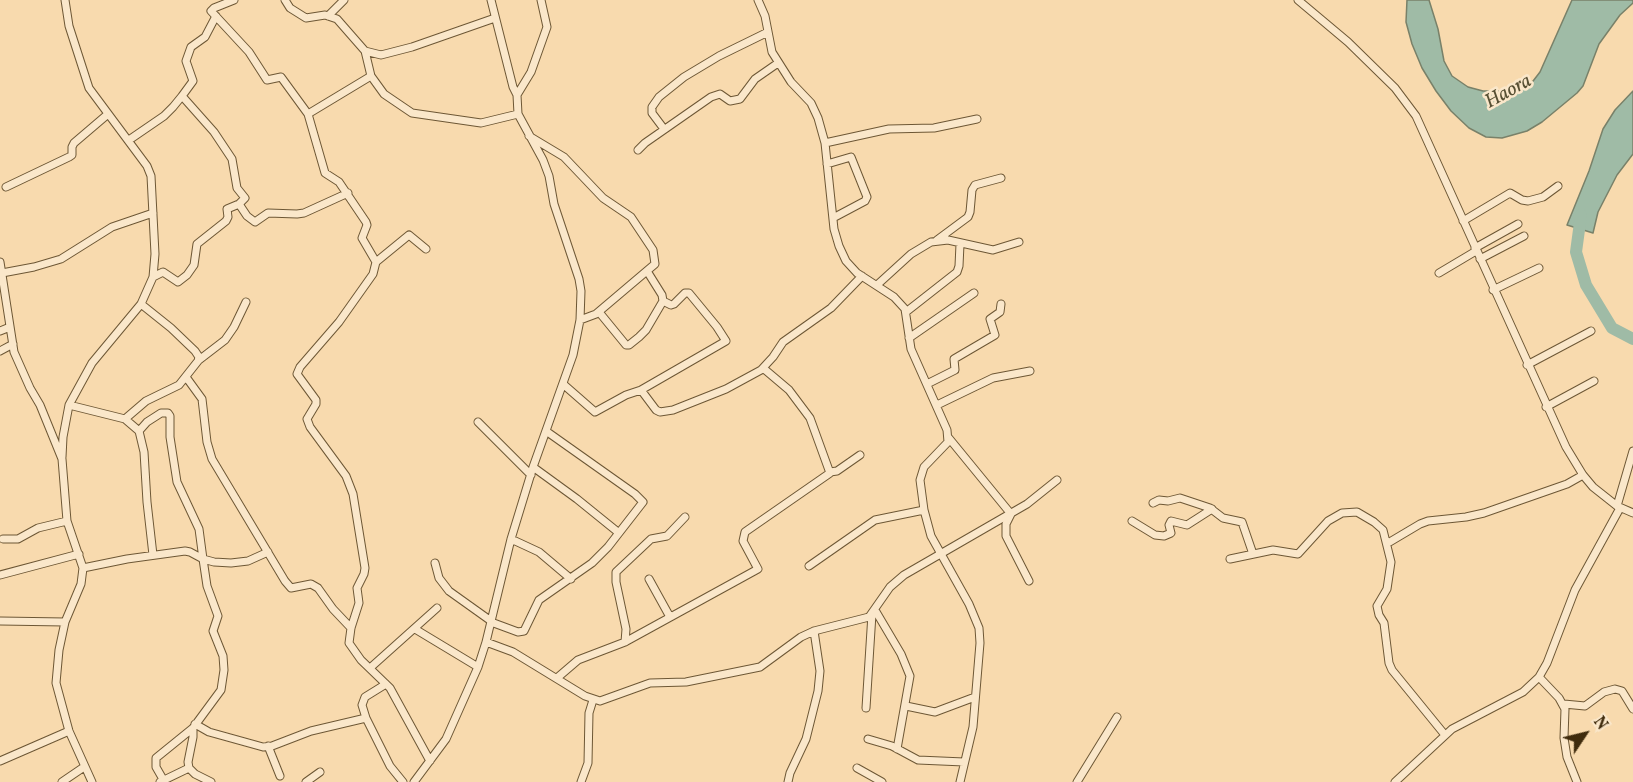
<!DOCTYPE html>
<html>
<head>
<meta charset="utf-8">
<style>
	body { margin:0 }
	#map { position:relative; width:1633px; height:782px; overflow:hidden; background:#f8daae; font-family:Vollkorn,serif }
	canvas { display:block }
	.north { position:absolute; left:1555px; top:704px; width:60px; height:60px; -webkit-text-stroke:4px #fae7ca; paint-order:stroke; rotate:55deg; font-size:16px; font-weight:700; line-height:24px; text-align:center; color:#3f2b0d }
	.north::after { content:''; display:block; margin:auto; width:21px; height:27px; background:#3f2b0d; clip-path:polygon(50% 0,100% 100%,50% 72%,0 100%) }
</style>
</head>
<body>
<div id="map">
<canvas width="1633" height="782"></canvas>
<div class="north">N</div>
</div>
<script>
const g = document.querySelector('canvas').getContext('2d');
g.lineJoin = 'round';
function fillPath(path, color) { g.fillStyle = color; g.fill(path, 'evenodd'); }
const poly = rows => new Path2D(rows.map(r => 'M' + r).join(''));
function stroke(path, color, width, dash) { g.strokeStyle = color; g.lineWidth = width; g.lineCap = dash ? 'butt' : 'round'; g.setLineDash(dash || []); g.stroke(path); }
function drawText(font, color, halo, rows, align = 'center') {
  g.font = font + ' Vollkorn,serif'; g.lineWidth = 5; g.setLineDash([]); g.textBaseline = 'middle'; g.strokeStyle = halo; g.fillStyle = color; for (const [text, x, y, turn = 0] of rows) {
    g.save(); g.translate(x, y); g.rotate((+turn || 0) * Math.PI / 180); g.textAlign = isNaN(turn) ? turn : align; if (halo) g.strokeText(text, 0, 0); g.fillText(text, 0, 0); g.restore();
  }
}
const water = poly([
	[1407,0,1429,0,1438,29,1444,61,1452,76,1468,87,1483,91,1497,91,1516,89,1530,85,1540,72,1572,0,1633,0,1633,3,1620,15,1599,44,1583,86,1577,93,1542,122,1527,131,1502,138,1486,137,1469,128,1451,111,1436,91,1422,68,1412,44,1406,22,1407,0],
	[1633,91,1633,154,1617,175,1598,212,1593,233,1567,225,1589,171,1603,129,1615,110,1633,91]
]);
const river = poly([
	[1581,215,1576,252,1586,285,1612,328,1633,339]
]);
const minor = poly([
	[234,0,214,8,211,11,249,52,267,80,281,77,308,114],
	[285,0,290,8,306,18,325,15,337,19,365,51,381,55,412,47,495,18],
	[491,0,513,87,517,95],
	[758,0,765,16,772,52,791,82,811,103,818,118,825,143,834,229,839,246,846,261,857,273,894,297,905,309,911,349,947,430,948,442,924,467,920,480,924,510,931,536,969,604,979,628,980,643,973,727,960,782],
	[1298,0,1348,42,1395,88,1416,116,1566,447,1583,475,1593,487,1617,506,1633,513],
	[328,16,344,0],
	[365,51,371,76],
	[182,96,193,81,186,61,191,47,205,37,216,16],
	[664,129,652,113,652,107,659,97,684,77,719,56,768,32],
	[529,136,564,157,603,198,631,217,653,250,655,264,596,314,580,320],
	[129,140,164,116,173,107,182,96,214,132,232,159,237,188,245,198,239,204],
	[825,143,889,129,934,128,977,119],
	[638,150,645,143,711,97,720,94,730,101,740,99,755,79,778,63],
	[827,164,851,157,867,197,865,201,833,218],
	[6,187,69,157,72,155,72,147,74,143,108,114],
	[1463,221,1510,193,1522,200,1528,201,1543,197,1558,186],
	[937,240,968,217,970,212,972,190,975,185,1001,178],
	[1475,248,1518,224],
	[1480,259,1524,236],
	[0,262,14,352,30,388,40,405,62,459,67,521,83,568,81,584,65,622,59,650,56,683,69,731,92,782],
	[376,262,409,235,426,249],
	[2,273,34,267,61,259,112,227,153,213],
	[1439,273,1476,251],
	[153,277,163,272,178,282,187,275,194,265,197,244,226,221,228,217,227,209,239,204,247,216,255,222,268,213,297,214,304,213,348,193],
	[877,285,911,254,931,242,948,240,993,250,1019,242],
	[1493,290,1539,268],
	[599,312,626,345,629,345,639,337,646,330,663,301,662,295,647,271],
	[906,312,957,272,959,266,960,244],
	[0,331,10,327],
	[909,338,974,293],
	[0,351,13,344],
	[199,360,225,340,234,327,246,302],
	[1527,365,1591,331],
	[186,377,202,399,207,442,212,459,285,581,291,588,311,584,318,588,333,609,351,628],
	[563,384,595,412,626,395,641,390,656,410,660,412,673,410,726,389,761,370,773,357,783,342,831,308,862,276],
	[927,384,955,370,954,359,995,335,990,319,1000,312,1001,304],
	[641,390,726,341,717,327,689,293,685,293,674,304,671,305,663,301],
	[69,405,125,419,139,431,144,452,147,502,153,555],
	[937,405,993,378,1030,371],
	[1546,407,1594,381],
	[125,419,146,401,179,385,198,361,199,357,195,351,171,328,141,304],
	[478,422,531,475],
	[139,431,147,422,161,413,168,413,170,416,170,437,177,482,199,529,203,559,214,562,231,563,248,561,268,552],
	[948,437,1011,514,1006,524,1006,536,1029,581],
	[62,457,63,437,69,405,92,363,141,304,153,277,155,254,151,176,147,166,89,88,69,26,65,0],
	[533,467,577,499,619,533],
	[830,472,837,471,860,455],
	[1153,503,1159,500,1168,501,1180,498,1210,508,1223,518,1242,522,1253,554],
	[1617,506,1633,451],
	[1132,521,1155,535,1164,536,1171,533,1169,525,1171,521,1187,525,1212,509],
	[3,539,18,539,38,528,67,521],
	[511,539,539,552,571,579],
	[1388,543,1420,524,1428,521,1466,517,1484,513,1567,484,1583,475],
	[1230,559,1273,550,1298,554,1328,521,1342,513,1357,512,1374,522,1383,530,1391,562,1387,589,1377,606,1379,615,1384,623,1389,663,1392,670,1445,735],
	[435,563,439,578,449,591,491,621],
	[809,566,875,520,924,510],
	[83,568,127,559,185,551,190,552,203,559,207,586,218,616,213,631,223,656,224,670,221,690,193,728,193,737,188,762,189,768,195,774,211,782],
	[0,575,79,554],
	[649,579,670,617],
	[875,610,901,654,910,676,897,749],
	[0,621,65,622],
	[491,622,518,632,524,631,539,600,592,563,608,547,643,502,635,494,546,431],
	[415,629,478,667],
	[486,642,513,652,585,696,600,701,650,683,686,682,760,667,801,637,814,631,869,617,890,587,904,575,1027,504,1057,480],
	[625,642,626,629,616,582,616,572,651,539,667,536,685,517],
	[370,668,437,608],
	[1539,677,1559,698,1565,709,1564,738,1567,757,1577,782],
	[557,678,578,660,625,642,758,569,743,541,745,532,830,473,810,418,789,390,763,368],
	[386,684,365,697,362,705,366,718,390,766,403,782],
	[1564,704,1585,706,1604,692,1615,689,1622,691,1633,709],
	[906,706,935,712,975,697],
	[866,708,872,614],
	[195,724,209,732,263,747,272,746,311,731,366,718],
	[868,739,892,746,918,760,964,762],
	[268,746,280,776],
	[0,761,69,731],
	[430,761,390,688,361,660,349,643,351,628,359,603,357,588,364,574,365,568,353,494,346,476,310,427,307,419,316,404,316,400,297,374,300,367,339,322,373,274,376,262,362,238,367,225,366,222,339,182,325,173,308,114,371,76,384,94,412,113,481,123,518,114],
	[857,768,882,782],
	[164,781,156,767,156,758,193,728],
	[62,782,84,767],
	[160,782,189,768],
	[306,782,320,772],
	[414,782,446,739,478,667,486,642,511,539,533,467,573,355,580,320,581,291,579,279,554,204,549,176,543,160,518,114,517,95,531,72,547,27,541,0],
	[581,782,588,763,589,713,593,700],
	[788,782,790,773,806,739,818,691,820,671,814,631],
	[1077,782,1117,717],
	[1395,782,1452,729,1523,692,1539,677,1547,663,1575,590,1620,508]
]);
const waterNames = [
	["Haora",1509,93,-29]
];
fillPath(water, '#9fbba6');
stroke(water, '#798169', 1.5);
stroke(river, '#9fbba6', 12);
stroke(minor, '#6d5735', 9);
stroke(minor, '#fae7ca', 7);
drawText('italic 20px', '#574f33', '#fae7ca', waterNames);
</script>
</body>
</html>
